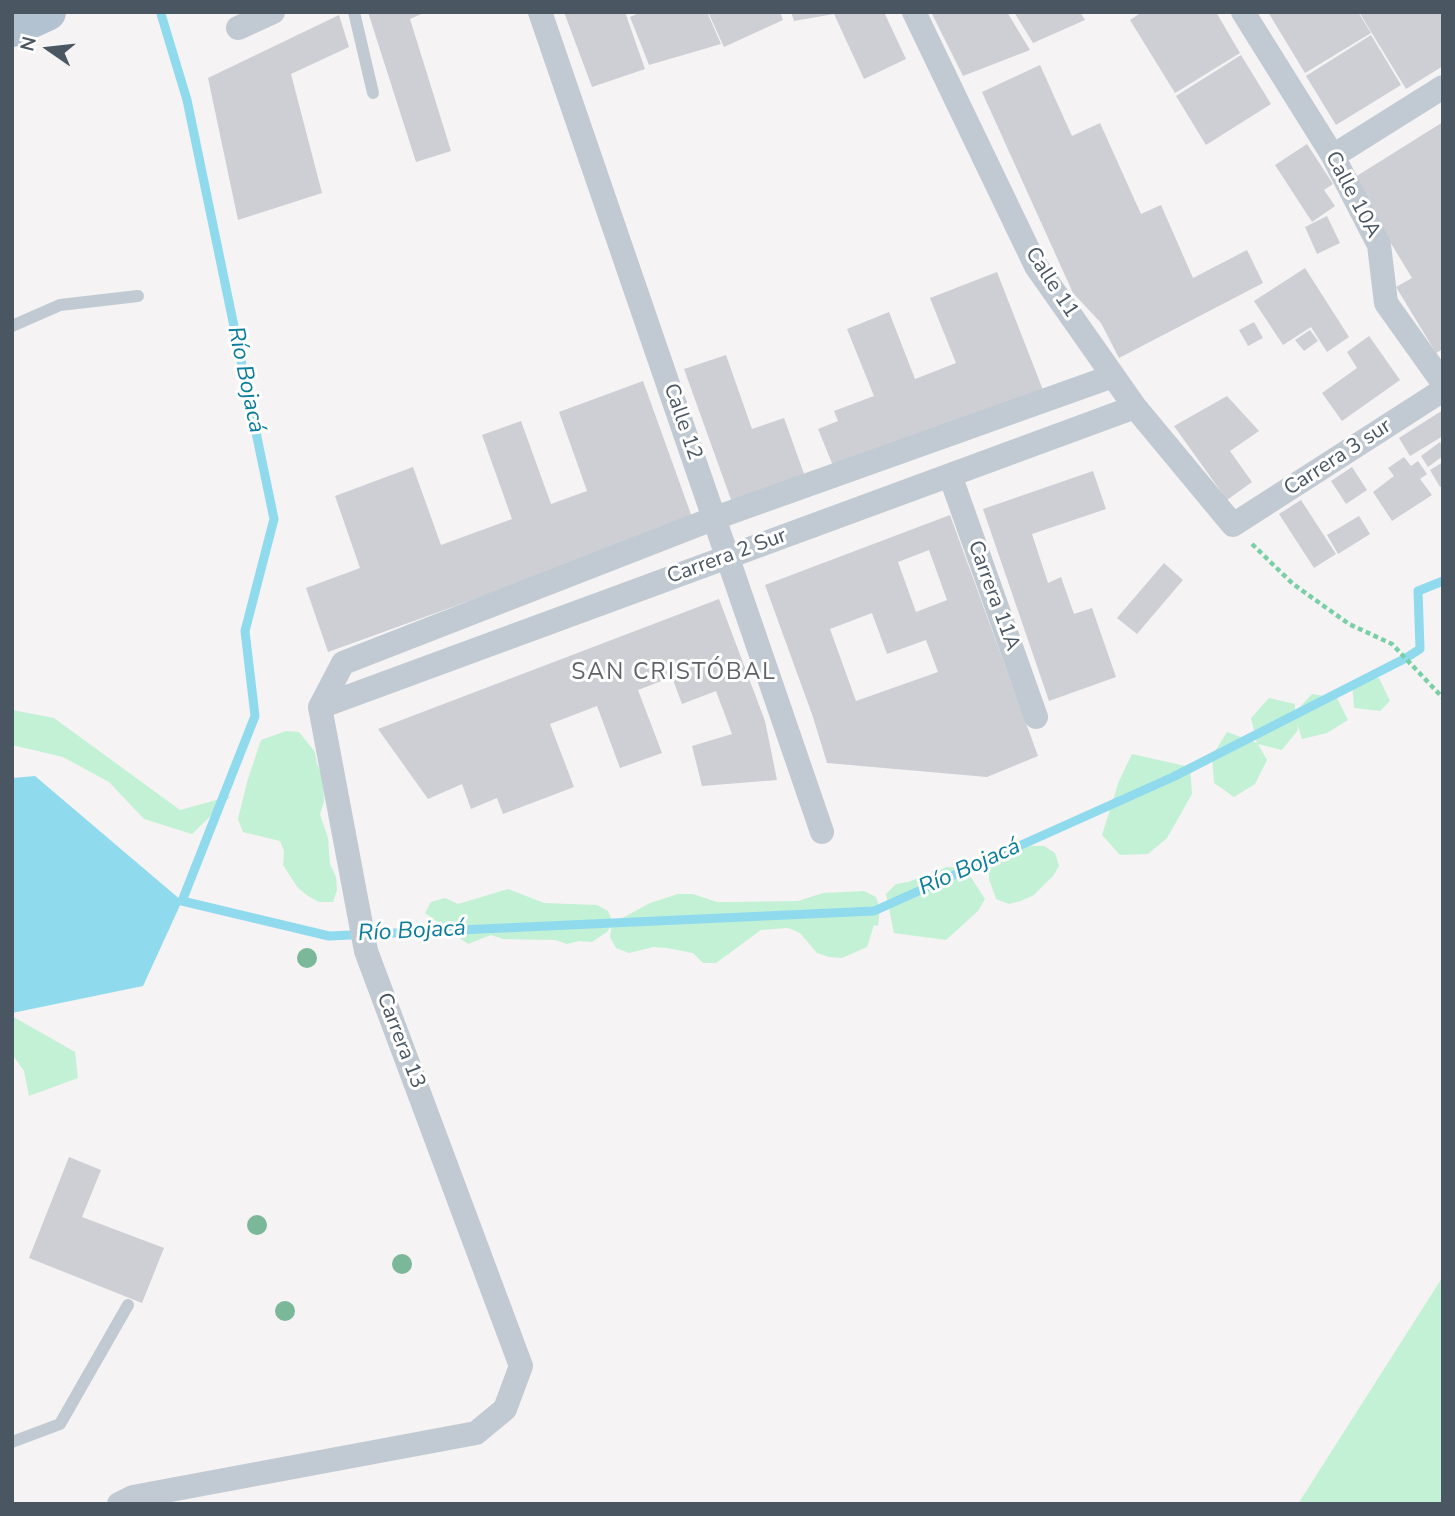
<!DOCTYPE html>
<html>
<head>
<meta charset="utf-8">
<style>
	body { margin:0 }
	#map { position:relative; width:1455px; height:1516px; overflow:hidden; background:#f5f3f3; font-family:"Nunito Sans",sans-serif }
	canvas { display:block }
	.frame { position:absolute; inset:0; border:14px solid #4a5661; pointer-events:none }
	.north { position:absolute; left:14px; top:14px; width:70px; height:70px; -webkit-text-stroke:5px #fff; paint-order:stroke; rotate:284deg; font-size:19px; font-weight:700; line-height:28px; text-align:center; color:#4a5661 }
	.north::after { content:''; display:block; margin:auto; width:24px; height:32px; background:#4a5661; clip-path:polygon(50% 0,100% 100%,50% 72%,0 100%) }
</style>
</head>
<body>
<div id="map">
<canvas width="1455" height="1516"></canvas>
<div class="frame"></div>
<div class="north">N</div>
</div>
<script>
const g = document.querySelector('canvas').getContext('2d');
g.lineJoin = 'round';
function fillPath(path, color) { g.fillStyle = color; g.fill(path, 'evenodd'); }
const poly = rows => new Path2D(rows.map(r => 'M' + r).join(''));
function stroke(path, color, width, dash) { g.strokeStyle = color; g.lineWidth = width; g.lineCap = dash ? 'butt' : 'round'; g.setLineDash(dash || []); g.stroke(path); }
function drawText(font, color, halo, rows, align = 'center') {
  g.font = font + ' "Nunito Sans",sans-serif'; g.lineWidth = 6; g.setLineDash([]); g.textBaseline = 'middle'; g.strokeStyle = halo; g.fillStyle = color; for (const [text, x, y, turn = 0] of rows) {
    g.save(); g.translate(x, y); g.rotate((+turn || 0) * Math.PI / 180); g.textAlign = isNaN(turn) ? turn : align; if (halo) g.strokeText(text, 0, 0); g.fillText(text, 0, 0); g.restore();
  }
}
const green = poly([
	[1379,678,1390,701,1380,711,1354,708,1352,681],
	[1312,694,1337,698,1348,720,1327,733,1302,739,1297,723,1298,730,1282,750,1258,744,1267,760,1255,784,1234,797,1214,783,1212,756,1227,732,1257,743,1251,718,1269,698,1295,704,1295,712],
	[12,710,54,718,180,810,231,796,192,834,144,819,109,782,63,757,12,745],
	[286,731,299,732,315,752,317,764,323,776,324,802,320,814,328,838,330,864,336,877,337,890,333,902,319,902,308,896,298,888,283,865,284,851,280,841,243,832,238,819,248,779,261,740],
	[1132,754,1190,767,1192,794,1167,838,1148,854,1120,855,1102,835,1119,781],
	[1031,846,1044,846,1055,853,1059,866,1053,876,1034,895,1021,901,1009,904,996,899,989,879,989,865,998,855],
	[947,867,960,868,970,876,985,899,978,911,946,940,894,933,886,894,896,884,908,882],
	[508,889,544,903,597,905,608,911,613,923,650,903,678,894,693,894,717,902,731,902,798,901,823,893,864,891,876,897,880,909,878,926,874,925,867,947,842,958,829,957,817,953,800,933,788,928,761,930,716,963,703,963,693,953,667,948,653,947,629,953,616,948,610,937,612,925,607,932,592,942,579,941,567,944,555,940,503,939,491,935,468,944,425,913,431,902,445,898,458,904],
	[12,1016,75,1052,78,1078,29,1096,24,1071,12,1054],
	[1442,1278,1443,1504,1298,1504]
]);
const water = poly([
	[35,776,182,901,143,986,12,1013,12,778]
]);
const stream = poly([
	[161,14,187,100,274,519,245,631,255,716,182,901,329,936,874,911,1173,777,1406,658,1420,649,1418,591,1443,581]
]);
const building = poly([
	[368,12,426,12,410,19,451,151,416,162],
	[564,12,625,12,645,69,592,87],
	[641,12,707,12,721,44,649,65,630,17],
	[708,12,780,12,783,20,724,47],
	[791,12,884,12,906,59,864,79,834,14,794,21],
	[931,12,1007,12,1030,50,963,76],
	[1014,12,1080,12,1085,20,1033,43],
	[1142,12,1216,12,1240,53,1175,93,1130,20],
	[1268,12,1358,12,1371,33,1305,73],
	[1359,12,1443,12,1443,66,1406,89],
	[339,15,349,47,291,74,322,193,238,220,208,78],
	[1371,35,1401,85,1336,125,1306,76],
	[1241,55,1271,104,1206,145,1176,96],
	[1040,65,1072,136,1100,123,1141,214,1161,205,1193,278,1247,250,1263,283,1119,358,1101,323,1073,293,982,92],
	[1443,122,1443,349,1436,353,1396,287,1412,278,1352,179],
	[1307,144,1333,184,1324,190,1335,206,1312,222,1275,165],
	[1327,216,1340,243,1317,254,1305,227],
	[1305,268,1349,337,1327,352,1311,327,1283,345,1254,301],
	[997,272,1043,390,836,473,818,429,838,421,834,411,874,396,847,329,889,312,915,379,956,363,930,298],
	[1254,322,1263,338,1248,346,1239,330],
	[1310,330,1318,341,1304,351,1295,340],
	[1369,336,1400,380,1342,421,1322,393,1357,368,1347,352],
	[726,355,752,429,784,418,807,482,734,508,684,369],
	[643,381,693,520,328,652,306,588,360,568,335,496,413,467,441,545,512,519,482,435,521,421,551,504,587,491,559,412],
	[1227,396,1259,431,1230,451,1252,482,1227,500,1174,426],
	[1443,410,1443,436,1410,456,1399,438],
	[1440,442,1443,447,1443,456,1428,467,1421,456],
	[1404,457,1411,466,1418,461,1427,474,1420,479,1432,495,1392,521,1373,492,1394,476,1388,468],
	[1443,462,1443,485,1440,487,1430,470],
	[1352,467,1367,490,1346,504,1331,481],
	[1093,471,1106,509,1032,534,1048,583,1061,577,1074,614,1092,608,1116,677,1049,701,983,509],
	[1301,500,1336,554,1314,568,1279,514],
	[950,515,1038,756,987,777,827,763,813,717,765,585],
	[929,550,947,600,916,612,898,562],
	[872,613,887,654,926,640,938,672,856,701,830,629],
	[1359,516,1370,534,1338,554,1327,535],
	[1164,563,1183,580,1137,634,1117,618],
	[719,599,765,721,777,780,702,786,692,746,732,734,716,691,682,704,672,677,638,690,662,753,620,768,597,706,550,724,574,787,503,814,497,798,471,809,462,784,428,799,378,729],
	[69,1157,101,1170,82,1217,164,1248,142,1303,29,1258]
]);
const path = poly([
	[1252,544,1293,584,1349,624,1392,644,1443,698]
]);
const service = poly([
	[354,12,373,93],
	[12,326,60,305,138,296],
	[12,1442,60,1424,128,1305]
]);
const minor = poly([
	[540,12,822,832],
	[914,12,1036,266,1135,407,1233,525,1443,390],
	[1243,12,1333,156,1379,245,1386,303,1443,383],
	[238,28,273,12],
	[1333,156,1443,87],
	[950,475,1036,717],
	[320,707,1135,407],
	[119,1504,133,1497,476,1433,505,1409,521,1366,366,951,320,707,343,663,715,518,1113,376]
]);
const primary = poly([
	[12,28,47,12]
]);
const trees = [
	[307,958],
	[257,1225],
	[402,1264],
	[285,1311]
];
const streetNames = [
	["Calle 10A",1352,195,62],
	["Calle 11",1051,283,57],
	["Calle 12",682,422,71],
	["Carrera 3 sur",1338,458,-33],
	["Carrera 2 Sur",727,557,-20],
	["Carrera 11A",993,596,70],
	["Carrera 13",400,1041,69]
];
const waterNames = [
	["Río Bojacá",245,380,78],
	["Río Bojacá",970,868,-24],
	["Río Bojacá",412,932,-3]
];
const neighbourhoodNames = [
	["SAN CRISTÓBAL",674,673]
];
fillPath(green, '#c3f1d5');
fillPath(water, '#90daee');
stroke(stream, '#90daee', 9);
fillPath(building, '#cdcfd5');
stroke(path, '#7ad0a6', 4.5, [5, 3.5]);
stroke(service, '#c1cad2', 12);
stroke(minor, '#c1cad2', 24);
stroke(primary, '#b3c2d1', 38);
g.fillStyle = '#7bb799';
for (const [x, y] of trees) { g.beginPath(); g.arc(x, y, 10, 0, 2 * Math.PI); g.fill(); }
drawText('21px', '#4a5661', '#fff', streetNames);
drawText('italic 23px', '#0c7c9b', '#fff', waterNames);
g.letterSpacing = '2px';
drawText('23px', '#5f6368', '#fff', neighbourhoodNames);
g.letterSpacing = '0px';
</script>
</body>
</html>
